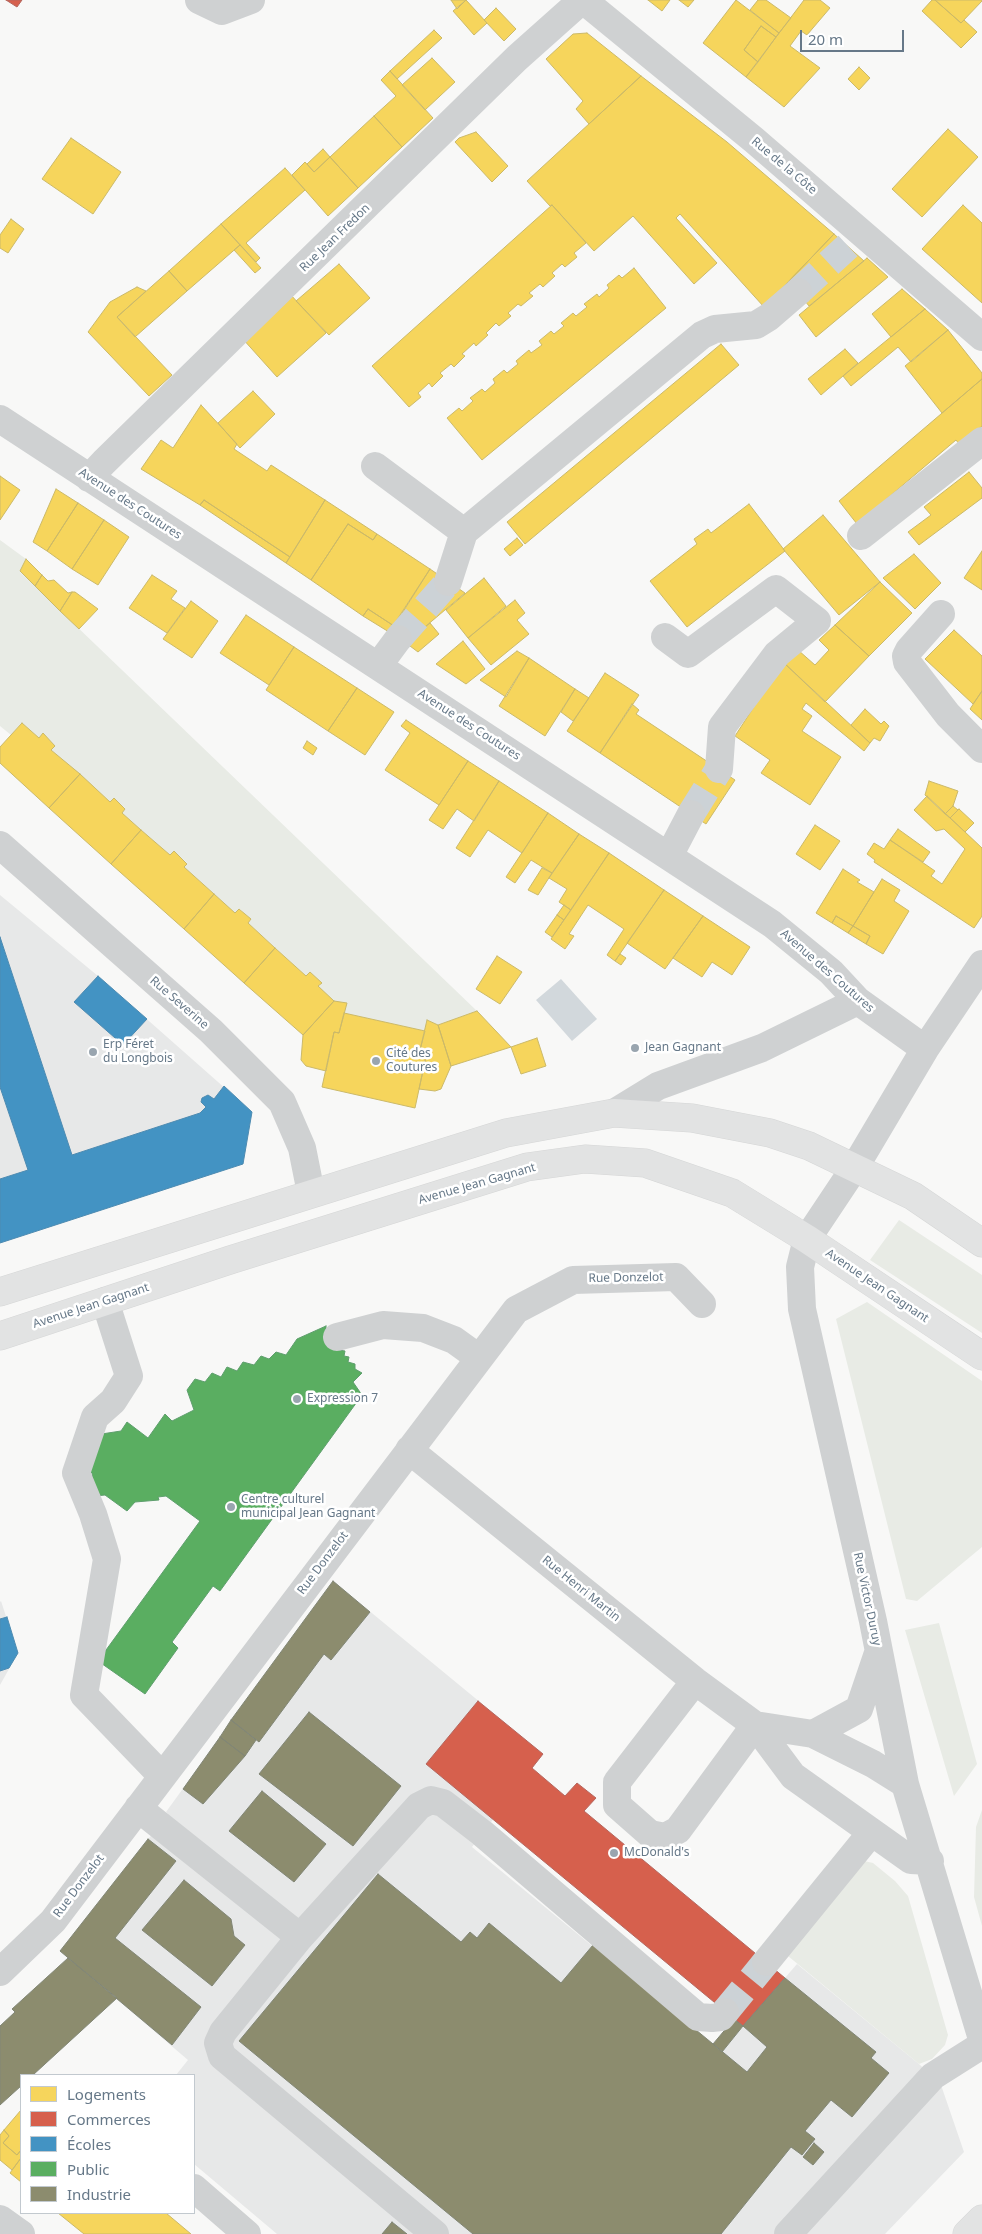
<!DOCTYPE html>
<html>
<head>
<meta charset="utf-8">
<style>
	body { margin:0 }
	#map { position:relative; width:982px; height:2234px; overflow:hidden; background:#f8f8f7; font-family:"Noto Sans",sans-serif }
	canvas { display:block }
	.legend { position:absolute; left:20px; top:2074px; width:175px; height:140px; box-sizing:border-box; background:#fff; border:1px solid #c2c9cf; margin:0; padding:6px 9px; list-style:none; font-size:15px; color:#667888 }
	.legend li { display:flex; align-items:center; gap:10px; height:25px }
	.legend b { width:25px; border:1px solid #c2c9cf }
	.scale { position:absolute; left:800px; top:30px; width:104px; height:22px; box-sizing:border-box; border:2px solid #667888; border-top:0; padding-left:6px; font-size:15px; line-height:18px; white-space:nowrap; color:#667888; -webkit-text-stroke:4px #fff; paint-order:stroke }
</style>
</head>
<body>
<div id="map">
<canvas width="982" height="2234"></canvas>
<ul class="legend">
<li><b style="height:14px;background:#f6d55c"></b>Logements</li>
<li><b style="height:14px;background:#d6604d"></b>Commerces</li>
<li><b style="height:14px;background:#4393c3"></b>Écoles</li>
<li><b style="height:14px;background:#5aae61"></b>Public</li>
<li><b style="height:14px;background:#8c8c6e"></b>Industrie</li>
</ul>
<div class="scale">20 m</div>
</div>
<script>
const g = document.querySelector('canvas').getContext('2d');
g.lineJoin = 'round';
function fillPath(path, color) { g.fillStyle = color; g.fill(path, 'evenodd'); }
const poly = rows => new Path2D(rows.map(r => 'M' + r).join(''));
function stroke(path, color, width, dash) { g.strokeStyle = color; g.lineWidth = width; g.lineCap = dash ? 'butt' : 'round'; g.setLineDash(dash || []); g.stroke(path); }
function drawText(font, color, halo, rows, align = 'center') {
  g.font = font + ' "Noto Sans",sans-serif'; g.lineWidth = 5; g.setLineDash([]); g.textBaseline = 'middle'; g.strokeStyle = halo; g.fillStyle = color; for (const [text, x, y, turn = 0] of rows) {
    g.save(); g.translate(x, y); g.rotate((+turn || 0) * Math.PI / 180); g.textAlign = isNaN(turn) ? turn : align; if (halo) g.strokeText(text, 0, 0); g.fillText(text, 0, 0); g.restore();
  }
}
const built = poly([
	[0,895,98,976,252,1112,243,1164,0,1243],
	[333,1581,543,1754,472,1847,721,2052,797,1964,919,2064,941,2085,964,2152,885,2234,277,2234,194,2164,194,2075,176,2075,188,2060,60,1951,168,1814,166,1812],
	[1,1601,18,1653,0,1685,0,1602]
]);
const green = poly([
	[0,540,26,559,20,572,477,1011,438,1025,427,1020,425,1031,344,1013,318,986,321,983,310,972,306,976,248,923,251,919,240,909,235,913,184,867,187,863,175,852,170,855,141,830,122,813,125,808,114,798,110,802,51,750,54,745,43,734,39,738,22,723,11,735,0,726],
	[899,1220,982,1275,982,1333,870,1260],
	[867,1302,982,1381,982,1547,917,1601,906,1599,836,1319],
	[939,1623,977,1764,954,1796,905,1630],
	[982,1810,982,1926,974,1897,976,1827],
	[864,1861,873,1863,895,1881,908,1896,948,2035,945,2045,932,2059,919,2064,788,1956]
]);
const water = poly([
	[561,979,597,1019,572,1041,536,1000]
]);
const homes = poly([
	[451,0,466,0,457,9,451,0],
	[466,0,487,23,474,35,453,11,466,0],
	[648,0,670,0,662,11,648,0],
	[679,0,694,0,688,7,679,0],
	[736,0,779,33,776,37,761,26,744,50,758,62,746,77,703,43,736,0],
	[758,0,766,0,791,18,779,33,750,10,758,0],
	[804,0,820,0,830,8,807,35,801,31,790,46,820,68,784,107,746,77,804,0],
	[932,0,935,0,961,23,964,20,977,32,961,48,922,11,932,0],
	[935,0,982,0,982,1,961,23,935,0],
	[496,8,516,29,504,41,484,20,496,8],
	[761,26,776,37,758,62,744,50,761,26],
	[434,30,442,38,397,79,390,71,434,30],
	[587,33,641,76,589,124,576,109,583,101,546,59,573,34,587,33],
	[432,58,455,82,425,110,402,85,432,58],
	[859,67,870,78,859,90,848,79,859,67],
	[390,71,433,118,402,147,374,116,396,96,381,80,390,71],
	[641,76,727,142,834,234,764,307,680,214,676,218,717,263,694,284,633,216,594,251,552,205,550,206,527,181,641,76],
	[374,116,402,147,358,188,330,157,374,116],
	[948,129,978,157,922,217,892,189,948,129],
	[476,132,508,166,492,182,455,142,459,138,476,132],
	[71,138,121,172,93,214,42,179,71,138],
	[323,149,330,157,314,172,307,164,323,149],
	[330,157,358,188,328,216,292,175,305,162,314,172,330,157],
	[285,168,305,190,246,243,260,258,256,262,221,224,285,168],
	[552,205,586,243,574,253,577,257,565,267,562,264,552,273,555,276,543,287,540,284,529,293,533,296,521,306,518,304,508,313,511,316,499,326,496,323,486,333,488,335,476,346,474,343,462,354,465,356,454,367,451,364,440,373,443,376,432,387,429,383,418,393,421,397,409,407,372,366,552,205],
	[963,205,982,223,982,303,922,249,963,205],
	[11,219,24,229,8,253,0,248,0,235,11,219],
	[221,224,240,245,187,291,169,271,221,224],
	[834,234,864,261,809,306,789,281,834,234],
	[240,245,261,268,255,273,234,250,240,245],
	[867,258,888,277,816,337,799,315,867,258],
	[339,264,370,298,329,335,296,301,339,264],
	[634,268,666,308,482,460,447,418,459,408,462,411,473,401,470,398,482,389,485,392,495,383,493,379,504,370,507,373,518,364,516,361,529,350,531,353,542,345,539,341,551,331,554,334,564,326,561,323,573,313,576,316,587,307,584,304,597,294,599,297,609,288,607,285,619,275,622,278,634,268],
	[169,271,187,291,135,337,117,317,169,271],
	[137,287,146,291,117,317,172,375,149,396,88,332,110,302,137,287],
	[902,289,925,309,891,337,872,314,902,289],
	[290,294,326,333,277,377,242,338,290,294],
	[925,309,948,330,911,362,898,347,851,386,843,376,925,309],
	[948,330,982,373,982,379,942,413,905,366,948,330],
	[721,344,739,365,525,544,507,522,721,344],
	[845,349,858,363,821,395,808,379,845,349],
	[982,379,982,426,960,445,956,440,857,524,839,501,982,379],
	[253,391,275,414,240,448,218,423,253,391],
	[201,405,237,444,234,449,267,471,271,465,325,500,290,557,204,500,200,505,141,469,161,440,173,448,201,405],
	[969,472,982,488,982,498,919,545,908,532,931,515,924,507,969,472],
	[0,476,20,490,0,520,0,476],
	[56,489,78,503,47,551,33,542,56,489],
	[204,500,290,557,286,563,200,505,204,500],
	[325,500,377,534,373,540,348,524,311,580,286,563,325,500],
	[78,503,104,520,72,569,47,551,78,503],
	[749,504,785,551,687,627,650,581,697,544,694,539,708,529,711,533,749,504],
	[823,515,880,582,839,615,783,549,823,515],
	[104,520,129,537,98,585,72,569,104,520],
	[348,524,373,540,377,534,430,569,394,626,368,609,363,616,311,580,348,524],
	[517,538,523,545,510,556,504,549,517,538],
	[982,551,982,590,964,578,982,551],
	[914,554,941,583,915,609,883,578,914,554],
	[26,559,42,575,35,586,20,571,26,559],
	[430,569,465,593,406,643,389,632,430,569],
	[42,575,48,581,54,580,68,593,72,592,60,611,35,586,42,575],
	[152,575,177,591,171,599,185,608,167,633,129,608,152,575],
	[484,578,506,606,468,638,446,610,484,578],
	[880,582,912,613,869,656,835,625,880,582],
	[72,592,75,592,98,609,79,629,60,611,72,592],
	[515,600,525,613,517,620,529,634,491,665,468,638,515,600],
	[191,601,218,621,192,658,163,639,191,601],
	[368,609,394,626,389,632,363,616,368,609],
	[246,615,294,647,269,685,220,653,246,615],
	[430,623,439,634,418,652,406,643,430,623],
	[835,625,869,656,825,702,783,662,798,650,815,665,829,650,819,640,835,625],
	[954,630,982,656,982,691,973,704,925,659,954,630],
	[463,641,485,669,466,684,436,664,463,641],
	[294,647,357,688,328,731,266,690,294,647],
	[517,651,529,658,506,697,480,680,517,651],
	[529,658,575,689,545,736,499,706,529,658],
	[783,662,870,743,864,751,806,703,802,709,812,716,802,731,841,757,810,805,761,773,770,760,735,736,783,662],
	[605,673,639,695,600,753,567,731,605,673],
	[357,688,394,712,365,755,328,731,357,688],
	[575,689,589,698,573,721,561,712,575,689],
	[982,691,982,720,970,709,982,691],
	[632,704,639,710,636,714,735,780,706,824,600,753,632,704],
	[865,709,881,724,884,721,889,726,880,741,874,738,870,743,851,725,865,709],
	[406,720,468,761,439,805,385,770,410,733,401,726,406,720],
	[22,723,39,738,43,733,55,746,51,750,80,774,49,808,0,763,0,747,22,723],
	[307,741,317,748,313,755,303,748,307,741],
	[468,761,499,781,474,821,457,809,443,829,429,820,468,761],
	[80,774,110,802,114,798,125,809,122,813,141,830,111,864,49,808,80,774],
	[499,781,548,813,522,853,488,830,470,857,456,848,499,781],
	[929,781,958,791,953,806,945,814,925,795,929,781],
	[927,796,982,848,982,916,974,928,874,862,875,860,867,854,874,843,884,849,890,840,935,871,931,876,942,884,965,849,944,829,936,831,914,810,927,796],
	[953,806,958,810,950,818,945,814,953,806],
	[959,809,974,823,965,832,950,818,959,809],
	[548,813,579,834,552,873,531,860,515,883,506,877,548,813],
	[815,825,840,841,820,870,796,854,815,825],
	[898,829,930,852,923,862,890,840,898,829],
	[141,830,170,855,174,851,187,864,184,867,214,894,184,929,111,864,141,830],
	[579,834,609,853,571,910,559,902,567,889,549,878,579,834],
	[609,853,664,890,615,961,607,955,624,929,588,905,569,934,574,936,565,949,551,939,609,853],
	[542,868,552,873,538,895,528,890,542,868],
	[843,869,860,880,857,882,874,892,853,926,836,916,832,923,816,913,843,869],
	[882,879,900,890,894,901,909,911,883,954,866,944,870,936,853,926,882,879],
	[664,890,703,916,665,969,627,943,664,890],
	[214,894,235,913,239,909,251,919,248,923,275,948,244,983,184,929,214,894],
	[564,905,571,910,564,920,557,915,564,905],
	[557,915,564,920,552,937,545,932,557,915],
	[703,916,750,947,732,975,712,962,702,977,673,958,703,916],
	[836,916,853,926,848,933,832,923,836,916],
	[853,926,870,936,866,944,848,933,853,926],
	[275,948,306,976,310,972,322,983,318,986,334,1001,303,1035,244,983,275,948],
	[620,954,626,958,621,965,615,961,620,954],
	[497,956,522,972,500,1004,476,989,497,956],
	[334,1001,347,1003,339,1033,334,1032,326,1071,306,1066,301,1060,303,1035,334,1001],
	[477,1011,511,1047,451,1066,438,1025,477,1011],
	[344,1013,425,1031,420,1050,427,1052,415,1108,322,1087,334,1032,339,1033,344,1013],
	[427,1020,438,1025,451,1066,441,1089,435,1091,419,1089,427,1052,420,1050,427,1020],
	[537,1038,546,1066,521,1074,511,1047,537,1038],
	[21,2110,21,2150,17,2155,3,2143,9,2136,4,2130,21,2110],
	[4,2130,9,2136,3,2143,17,2155,21,2150,21,2158,12,2170,0,2160,0,2135,4,2130],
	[21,2158,21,2182,10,2173,21,2158],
	[58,2213,166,2213,191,2234,84,2234,58,2213]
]);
const shops = poly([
	[6,0,22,0,17,7,6,0],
	[478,1701,543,1754,532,1768,565,1796,577,1783,596,1798,584,1811,785,1978,743,2026,426,1764,478,1701]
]);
const schools = poly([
	[0,937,72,1155,200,1113,206,1107,201,1102,202,1098,208,1095,214,1099,224,1086,252,1112,243,1164,0,1243,0,1179,28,1170,0,1087,0,937],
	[98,976,147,1019,123,1045,74,1002,98,976],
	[7,1617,18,1653,9,1668,0,1671,0,1619,7,1617]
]);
const public = poly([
	[326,1326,326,1331,338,1350,345,1351,344,1356,349,1357,348,1362,355,1364,355,1369,362,1373,353,1382,362,1395,220,1591,213,1586,172,1642,178,1648,145,1694,98,1661,200,1521,166,1496,158,1497,159,1500,135,1502,127,1511,105,1495,95,1496,92,1473,83,1466,95,1435,121,1431,127,1422,148,1438,165,1414,172,1421,194,1410,187,1390,195,1379,205,1382,212,1373,221,1377,227,1367,237,1371,243,1362,254,1365,261,1356,269,1359,276,1352,286,1355,297,1339,326,1326]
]);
const industry = poly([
	[333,1581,370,1612,331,1660,324,1654,259,1742,231,1720,333,1581],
	[309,1712,401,1786,353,1846,259,1774,309,1712],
	[231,1720,256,1740,245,1756,220,1737,231,1720],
	[220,1737,245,1756,203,1804,183,1789,220,1737],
	[262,1791,326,1844,294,1882,229,1831,262,1791],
	[148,1839,176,1861,115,1938,201,2007,172,2045,60,1951,148,1839],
	[378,1874,461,1942,470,1932,477,1938,489,1923,561,1983,593,1945,747,2072,767,2047,743,2026,785,1978,876,2052,871,2058,889,2073,852,2117,831,2100,805,2131,815,2139,802,2155,791,2147,721,2234,473,2234,239,2041,378,1874],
	[184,1880,231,1919,234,1936,245,1945,212,1986,142,1930,184,1880],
	[68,1958,117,1998,33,2075,21,2075,21,2086,0,2105,0,2026,15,2012,12,2009,68,1958],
	[734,2019,743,2026,722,2052,713,2044,734,2019],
	[814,2143,824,2152,813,2165,803,2157,814,2143],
	[392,2222,407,2234,382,2234,392,2222]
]);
const minorTunnel = poly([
	[798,292,848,246],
	[398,639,448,582],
	[691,814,719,769],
	[725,2012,766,1962]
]);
const minor = poly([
	[199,0,222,11,251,0],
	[583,0,754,140,982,337],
	[0,419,772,924,831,972,858,1001,925,1049],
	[375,466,464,532,702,335,715,329,756,325,769,317,798,292],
	[89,478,104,462,517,58,582,0],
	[861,536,982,441],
	[448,582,464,532],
	[941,614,909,650,906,656,907,662,948,715,982,749],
	[665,637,688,654,776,589,817,621,777,654,722,727,719,769],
	[378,666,398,639],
	[0,845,211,1031,282,1102,302,1148,311,1193],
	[669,856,691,814],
	[982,964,925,1049,855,1167,807,1239,800,1267,802,1309,873,1621,905,1784,982,2039],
	[614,1113,658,1086,762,1048,858,1001],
	[105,1301,129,1376,113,1401,95,1417,76,1473,93,1514,107,1559,84,1695,162,1776],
	[337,1337,383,1325,423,1328,454,1340,479,1358],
	[409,1450,695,1681,755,1725,678,1830,665,1837,650,1834,617,1805,617,1782,695,1681],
	[813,1734,859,1709,878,1653],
	[905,1784,873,1764,813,1734,755,1725,793,1776,911,1860,930,1861],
	[138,1808,300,1937,223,2032,218,2043,222,2056,435,2234],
	[300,1937,419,1806,431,1800,443,1803,482,1833,698,2017,712,2018,721,2017,725,2012],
	[766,1962,871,1833],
	[0,1972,53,1921,516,1310,573,1280,676,1277,702,1304],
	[194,2188,247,2234],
	[0,2219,21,2234],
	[788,2234,933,2076,982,2045]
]);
const major = poly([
	[0,1292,506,1133,614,1113,692,1118,770,1133,809,1146,913,1196,982,1243],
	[0,1336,230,1260,527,1167,585,1159,645,1163,732,1193,807,1239,982,1356],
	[967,2234,982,2219]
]);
const markers = [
	[635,1048,5,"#99a5af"],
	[93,1052,5,"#99a5af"],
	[376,1061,5,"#99a5af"],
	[297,1399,5,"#99a5af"],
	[231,1507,5,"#99a5af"],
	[614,1853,5,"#99a5af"]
];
const streetNames = [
	["Rue de la Côte",784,166,40],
	["Rue Jean Fredon",335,238,-44],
	["Avenue des Coutures",130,504,33],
	["Avenue des Coutures",469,725,33],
	["Avenue des Coutures",827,971,41],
	["Rue Severine",179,1003,41],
	["Avenue Jean Gagnant",477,1184,-16],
	["Rue Donzelot",626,1278,-1],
	["Avenue Jean Gagnant",877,1286,34],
	["Avenue Jean Gagnant",91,1306,-18],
	["Rue Donzelot",323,1563,-53],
	["Rue Henri Martin",581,1589,39],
	["Rue Victor Duruy",867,1599,78],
	["Rue Donzelot",79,1886,-53]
];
const poiNames = [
	["Erp Féret",103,1045],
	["du Longbois",103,1059],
	["Jean Gagnant",645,1048],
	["Cité des",386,1054],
	["Coutures",386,1068],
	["Expression 7",307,1399],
	["Centre culturel",241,1500],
	["municipal Jean Gagnant",241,1514],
	["McDonald's",624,1853]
];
fillPath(built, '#e7e8e8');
fillPath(green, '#e8ebe5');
fillPath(water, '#d2d8dc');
fillPath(homes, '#f6d55c');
stroke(homes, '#cbb969', 1);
fillPath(shops, '#d6604d');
stroke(shops, '#b4675f', 1);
fillPath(schools, '#4393c3');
stroke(schools, '#4e8bb1', 1);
fillPath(public, '#5aae61');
stroke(public, '#5e9e6d', 1);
fillPath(industry, '#8c8c6e');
stroke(industry, '#818676', 1);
stroke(minorTunnel, '#ccd2d6', 28, [28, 14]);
stroke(major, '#d5d6d6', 29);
stroke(minor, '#cfd1d2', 28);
stroke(major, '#e2e3e3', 28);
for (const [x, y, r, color] of markers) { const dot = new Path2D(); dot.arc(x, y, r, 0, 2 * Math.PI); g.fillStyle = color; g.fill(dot); stroke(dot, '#fff', 2); }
drawText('12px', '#667888', '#fff', streetNames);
drawText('12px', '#667888', '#fff', poiNames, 'left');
</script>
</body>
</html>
